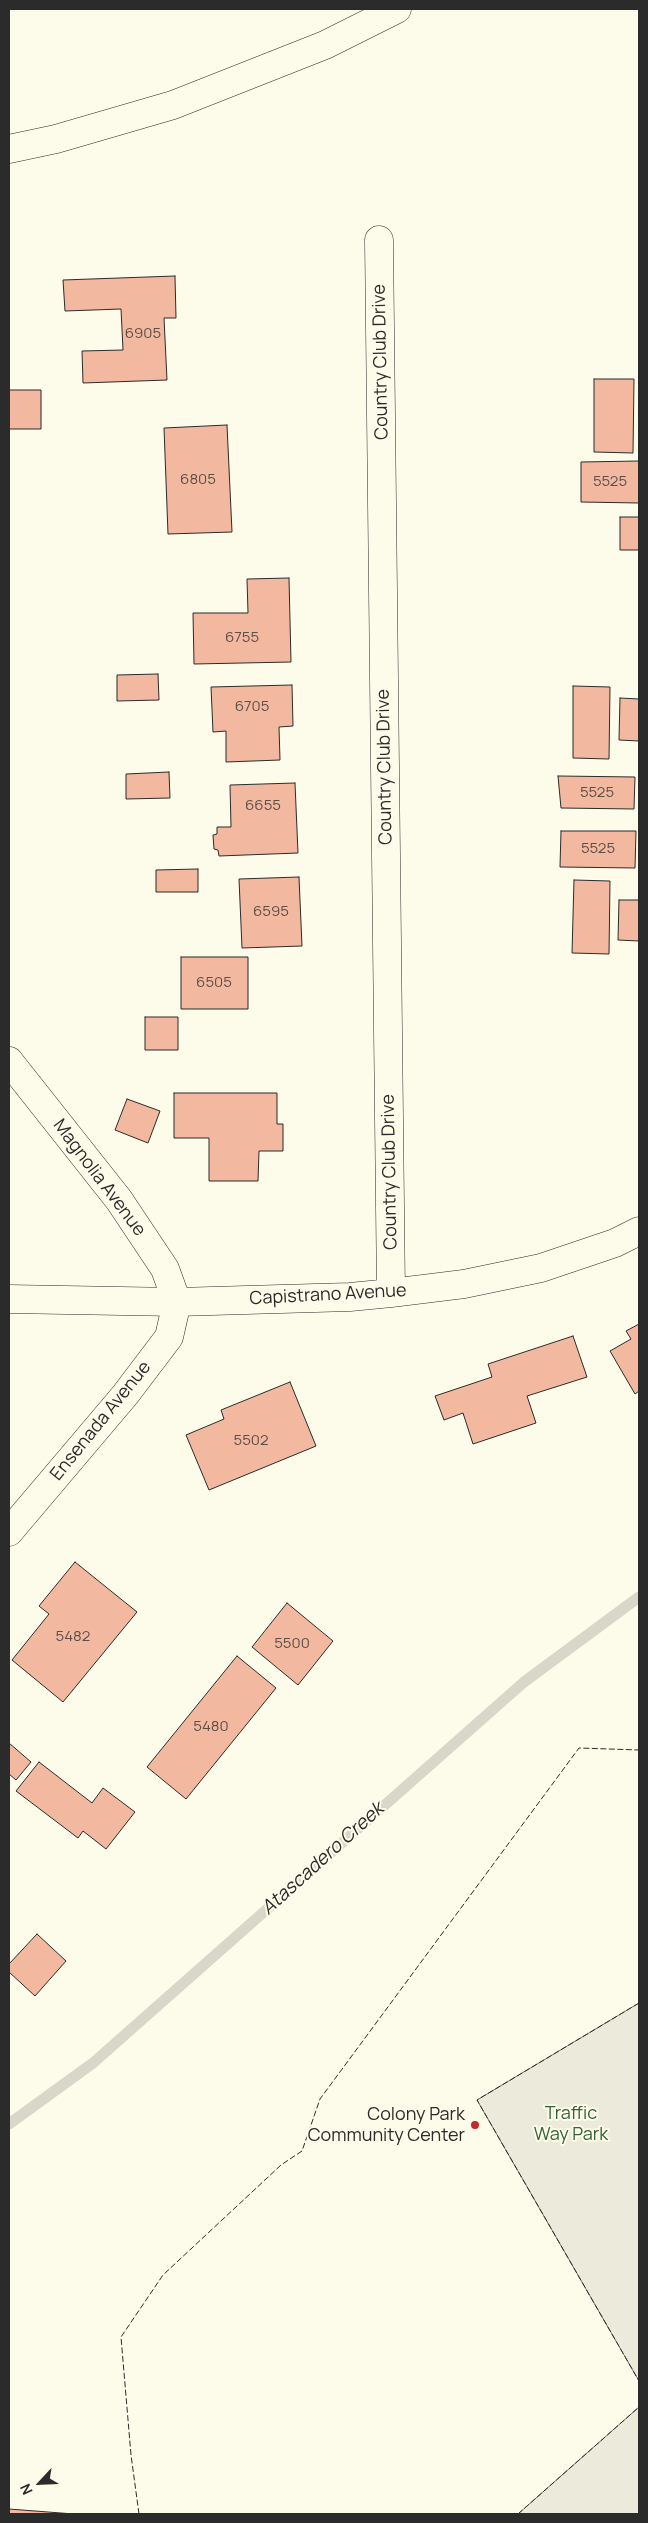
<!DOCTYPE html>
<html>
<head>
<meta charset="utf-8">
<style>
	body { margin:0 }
	#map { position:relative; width:648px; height:2523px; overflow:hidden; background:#fdfbea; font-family:Manrope,sans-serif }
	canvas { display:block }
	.frame { position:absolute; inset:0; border:10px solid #2b2b2b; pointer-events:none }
	.north { position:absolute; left:15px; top:2458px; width:50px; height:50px; -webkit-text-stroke:4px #fdfbea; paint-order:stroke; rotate:245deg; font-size:14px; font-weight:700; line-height:20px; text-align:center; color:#2b2b2b }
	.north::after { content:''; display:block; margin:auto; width:18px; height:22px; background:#2b2b2b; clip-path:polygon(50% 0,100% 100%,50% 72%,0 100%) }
</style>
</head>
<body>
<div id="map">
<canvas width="648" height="2523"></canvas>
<div class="frame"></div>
<div class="north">N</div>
</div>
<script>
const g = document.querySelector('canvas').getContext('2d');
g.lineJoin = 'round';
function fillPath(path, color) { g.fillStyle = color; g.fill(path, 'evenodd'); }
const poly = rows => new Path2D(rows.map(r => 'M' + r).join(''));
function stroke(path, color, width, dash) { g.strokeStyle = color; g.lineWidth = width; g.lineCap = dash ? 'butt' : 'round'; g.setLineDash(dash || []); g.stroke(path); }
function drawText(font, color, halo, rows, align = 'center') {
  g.font = font + ' Manrope,sans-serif'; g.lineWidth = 4; g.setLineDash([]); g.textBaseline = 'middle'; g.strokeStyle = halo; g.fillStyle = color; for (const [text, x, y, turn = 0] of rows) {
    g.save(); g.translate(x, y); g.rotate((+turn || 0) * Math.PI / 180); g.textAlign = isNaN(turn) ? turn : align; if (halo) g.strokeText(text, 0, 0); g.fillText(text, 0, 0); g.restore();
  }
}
const green = poly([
	[639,2003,639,2381,477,2100,639,2003],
	[639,2407,639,2514,518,2514,639,2407]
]);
const stream = poly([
	[9,2124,93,2063,524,1682,639,1597]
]);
const building = poly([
	[175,276,176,318,164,318,167,380,83,383,82,351,123,350,121,309,65,311,63,280,175,276],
	[594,379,634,379,633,453,594,452,594,379],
	[9,390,41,390,41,429,9,429,9,390],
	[227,425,232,532,168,534,164,428,227,425],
	[639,461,639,503,581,502,581,462,639,461],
	[620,517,639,517,639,550,620,550,620,517],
	[289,578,291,662,194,664,193,613,248,613,247,579,289,578],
	[158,674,159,700,117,701,117,675,158,674],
	[292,685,293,726,279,727,280,760,226,762,226,731,213,732,211,687,292,685],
	[573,686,610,687,609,759,573,758,573,686],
	[620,698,639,699,639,741,619,740,620,698],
	[169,772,170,798,126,799,126,774,169,772],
	[558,776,635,777,634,809,561,808,558,776],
	[295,783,298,853,219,856,218,850,214,849,213,835,217,834,217,827,231,827,230,785,295,783],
	[561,831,636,831,635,868,560,867,561,831],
	[198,869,198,892,156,892,156,870,198,869],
	[299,877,302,946,242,948,239,879,299,877],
	[574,880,610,881,609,954,572,953,574,880],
	[619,900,639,900,639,941,618,940,619,900],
	[181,957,248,957,248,1009,181,1009,181,957],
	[145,1017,178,1017,178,1050,145,1050,145,1017],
	[174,1093,277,1093,277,1124,283,1124,283,1151,259,1151,258,1181,209,1181,209,1138,174,1138,174,1093],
	[127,1099,160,1111,148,1143,115,1130,127,1099],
	[639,1324,639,1391,635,1394,610,1351,631,1339,626,1331,639,1324],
	[573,1336,587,1377,527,1396,536,1423,473,1444,463,1413,444,1420,435,1396,492,1377,488,1364,573,1336],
	[290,1382,316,1446,209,1490,186,1435,224,1419,221,1410,290,1382],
	[75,1562,137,1612,63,1702,12,1660,49,1614,39,1606,75,1562],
	[287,1603,333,1641,298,1685,252,1647,287,1603],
	[237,1656,276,1688,186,1799,147,1767,237,1656],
	[9,1743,31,1762,16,1780,9,1774,9,1743],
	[39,1762,92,1803,103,1788,135,1812,106,1849,83,1831,78,1838,16,1791,39,1762],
	[37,1934,66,1961,35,1996,9,1972,9,1964,37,1934],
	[9,2509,74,2514,9,2514,9,2509]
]);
const street = poly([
	[379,240,391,1293],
	[9,1061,119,1200,165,1269,177,1302,169,1337,125,1395,9,1532],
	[9,1299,177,1302,350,1297,391,1293,464,1284,541,1268,615,1243,639,1231]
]);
const primary = poly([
	[9,149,56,139,173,105,325,45,397,9]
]);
const fence = poly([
	[639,2003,477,2100,639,2381],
	[139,2514,131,2455,121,2337,163,2275,281,2165,302,2151,320,2099,579,1748,639,1750],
	[518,2514,639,2407]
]);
const markers = [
	[475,2125,5,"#c62828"]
];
const numberNames = [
	["6905",143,334],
	["6805",198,480],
	["5525",610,482],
	["6755",242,638],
	["6705",252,707],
	["5525",597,793],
	["6655",263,806],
	["5525",598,849],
	["6595",271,912],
	["6505",214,983],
	["5502",251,1441],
	["5482",73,1637],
	["5500",292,1644],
	["5480",211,1727]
];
const streetNames = [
	["Country Club Drive",381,362,-91],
	["Country Club Drive",385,767,-91],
	["Country Club Drive",390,1172,-91],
	["Magnolia Avenue",99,1178,53],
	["Capistrano Avenue",328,1295,-3],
	["Ensenada Avenue",101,1421,-51]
];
const parkNames = [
	["Traffic",571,2114],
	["Way Park",571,2135]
];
const poiNames = [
	["Colony Park",465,2115],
	["Community Center",465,2136]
];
const waterNames = [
	["Atascadero Creek",323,1859,-42]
];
fillPath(green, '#ecebdb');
stroke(green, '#74746e', 1);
stroke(stream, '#d8d7c9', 11);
fillPath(building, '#f2b8a0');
stroke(building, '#2b2b2b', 1);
stroke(street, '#2b2b2b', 29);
stroke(primary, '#2b2b2b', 29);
stroke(street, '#fdfbea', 28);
stroke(primary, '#fdfbea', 28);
stroke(fence, '#2b2b2b', 1, [6, 2.5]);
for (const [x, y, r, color] of markers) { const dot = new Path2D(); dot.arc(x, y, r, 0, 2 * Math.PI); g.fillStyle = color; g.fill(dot); stroke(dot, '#fdfbea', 2); }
drawText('15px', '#5d4e48', null, numberNames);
drawText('18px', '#2b2b2b', '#fdfbea', streetNames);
drawText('18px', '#34623c', '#fdfbea', parkNames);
drawText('18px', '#2b2b2b', '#fdfbea', poiNames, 'right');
drawText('italic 19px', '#2b2b2b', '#fdfbea', waterNames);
</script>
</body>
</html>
